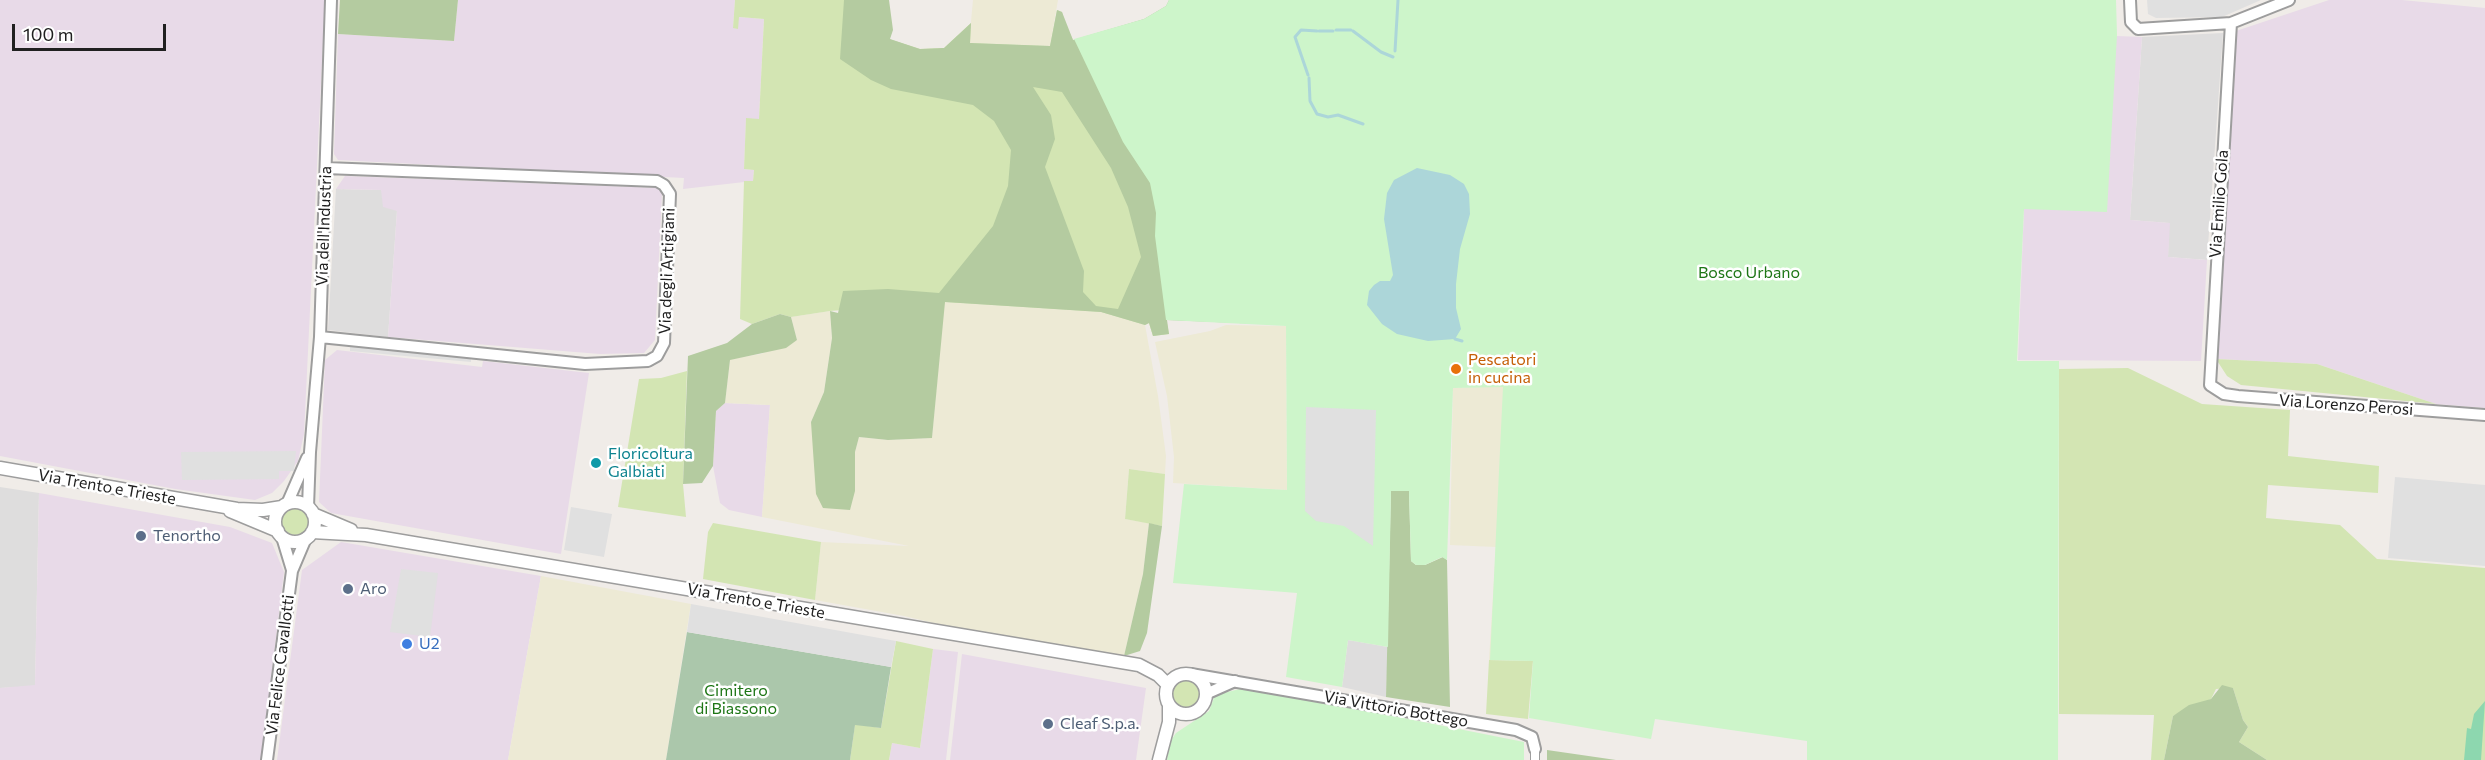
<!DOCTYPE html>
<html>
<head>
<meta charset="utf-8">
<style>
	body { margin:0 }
	#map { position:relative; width:2485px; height:760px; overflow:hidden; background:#f0ece8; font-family:Commissioner,sans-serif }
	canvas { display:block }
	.scale { position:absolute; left:12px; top:24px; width:154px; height:27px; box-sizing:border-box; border:3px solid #202020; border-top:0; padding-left:8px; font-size:18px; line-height:21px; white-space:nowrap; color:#202020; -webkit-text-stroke:4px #fff; paint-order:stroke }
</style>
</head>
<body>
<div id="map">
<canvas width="2485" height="760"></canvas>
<div class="scale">100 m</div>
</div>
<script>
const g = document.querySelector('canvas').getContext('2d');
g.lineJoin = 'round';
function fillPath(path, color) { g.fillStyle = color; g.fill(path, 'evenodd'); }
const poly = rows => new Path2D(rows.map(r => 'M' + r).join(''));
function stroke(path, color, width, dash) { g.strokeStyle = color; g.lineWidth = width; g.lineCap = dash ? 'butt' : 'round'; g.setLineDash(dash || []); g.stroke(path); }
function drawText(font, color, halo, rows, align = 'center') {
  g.font = font + ' Commissioner,sans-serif'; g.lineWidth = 5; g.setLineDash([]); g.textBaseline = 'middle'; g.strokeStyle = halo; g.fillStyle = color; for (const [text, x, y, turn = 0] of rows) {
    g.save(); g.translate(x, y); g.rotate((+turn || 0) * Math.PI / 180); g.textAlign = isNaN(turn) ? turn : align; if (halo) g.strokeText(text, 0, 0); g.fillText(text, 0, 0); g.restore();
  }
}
const residential = poly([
	[2223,33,2207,260,2168,257,2169,223,2130,220,2142,37],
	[336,189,381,190,397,211,388,337,328,330],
	[0,487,39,493,35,686,0,688],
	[1348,640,1388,647,1386,697,1342,687]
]);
const industrial = poly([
	[0,0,325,0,304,434,298,461,284,481,272,493,255,500,175,489,0,456],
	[458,0,735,0,733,28,739,17,764,19,759,119,746,119,744,169,754,170,753,181,683,189,684,178,338,160,334,154,338,34,454,41],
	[2329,0,2402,0,2485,8,2485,408,2436,404,2317,364,2216,359,2236,31],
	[2117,36,2142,37,2130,220,2170,223,2168,257,2207,260,2201,361,2018,360,2024,209],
	[345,176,660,188,662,194,655,340,644,353,600,354,388,337,397,211,383,207,381,190,336,189],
	[337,350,482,367,483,361,589,373,561,554,331,513,319,502,325,360],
	[725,403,770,405,762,517,729,510,720,503,713,466,716,411],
	[39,493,230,527,272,543,284,572,261,760,0,760,0,688,35,685],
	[341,542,541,576,508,760,277,760,302,570],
	[933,649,958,652,946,760,889,760,892,743,920,748],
	[962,654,1146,688,1136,760,950,760]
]);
const farmland = poly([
	[973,0,1058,0,1050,46,969,43],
	[944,302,1101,312,1145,325,1158,396,1166,456,1165,474,1129,469,1125,519,1149,523,1143,574,1124,656,989,636,904,616,815,600,821,542,909,546,762,517,770,405,725,403,730,359,761,354,797,340,791,317,830,311,832,338,824,392,811,422,855,491,855,452,859,437,888,440,932,438],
	[1226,325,1286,326,1287,490,1173,483,1174,457,1167,396,1155,342,1210,331],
	[1548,385,1533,661,1489,660,1496,547,1450,545,1453,388],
	[541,576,691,604,666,760,508,760]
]);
const grass = poly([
	[735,0,863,0,889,39,920,49,944,48,971,23,970,43,1050,46,1057,10,1062,12,1065,23,1116,131,1148,225,1169,334,1153,336,1149,323,1145,325,1101,312,944,302,830,311,791,317,780,314,752,324,740,319,744,181,753,181,754,170,744,169,746,118,759,119,764,19,739,17,738,29,733,28],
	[2216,359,2317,364,2436,404,2241,385,2227,376],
	[2128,368,2202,404,2290,410,2288,456,2379,466,2378,493,2268,485,2266,518,2340,525,2377,559,2485,568,2485,760,2267,760,2239,742,2248,727,2243,720,2233,688,2216,689,2211,699,2173,716,2164,760,2151,760,2154,715,2059,714,2059,369],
	[687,371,683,484,686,517,618,507,639,379,661,378],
	[1129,469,1165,474,1162,526,1125,519],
	'281 521a14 14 0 1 1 28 0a14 14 0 1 1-28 0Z',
	[713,523,821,542,815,600,703,579,708,532],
	[896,641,933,649,920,748,892,743,889,760,850,760,855,724,881,728],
	[1489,660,1533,661,1528,719,1486,714],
	'1173 694a14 14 0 1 1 28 0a14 14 0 1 1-28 0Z'
]);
const forest = poly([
	[340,0,458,0,454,41,338,34],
	[844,0,889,0,893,30,890,39,920,49,944,48,971,23,970,43,1050,46,1057,10,1062,12,1073,40,1144,19,1166,6,1169,0,1531,386,1490,387,1286,325,1167,320,1169,334,1153,336,1149,323,1145,325,1101,312,945,302,932,438,888,440,859,437,855,452,855,491,850,510,823,508,816,494,811,422,824,392,832,338,830,311,838,313,843,291,888,289,939,293,993,226,1008,186,1011,150,994,121,973,105,891,89,871,80,840,59],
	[1033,87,1062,92,1111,168,1128,207,1141,257,1118,309,1096,306,1083,292,1084,271,1045,167,1055,139,1051,115],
	[780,314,791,317,797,340,786,348,730,360,725,403,716,411,713,466,702,483,683,484,688,356,727,343,752,324],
	[1391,491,1409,491,1411,561,1416,565,1425,565,1443,557,1447,560,1450,707,1386,697],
	[1149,523,1162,526,1147,633,1140,651,1124,656,1143,574],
	[2222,685,2233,688,2243,720,2248,727,2239,742,2267,760,2164,760,2173,716,2189,705,2211,699],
	[1547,750,1616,760,1547,760]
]);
const cemetery = poly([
	[687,632,891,667,881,728,855,725,850,760,666,760]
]);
const park = poly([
	[1169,0,2116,0,2117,35,2107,212,2024,209,2017,361,2059,361,2058,760,1807,760,1807,741,1655,719,1651,739,1529,718,1533,661,1490,660,1503,387,1453,388,1447,560,1442,557,1425,565,1416,565,1411,561,1409,491,1391,491,1388,647,1348,640,1342,687,1286,677,1297,593,1173,583,1184,484,1287,490,1286,326,1166,320,1155,236,1156,213,1150,183,1123,142,1074,39,1144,19,1166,6],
	[1248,687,1524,742,1524,760,1167,760,1170,742,1176,733,1209,711,1215,695]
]);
const pitch = poly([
	[2485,701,2481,760,2464,760,2467,728,2471,729,2474,714]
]);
const parking = poly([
	[2147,0,2261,0,2222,17,2156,18,2148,14],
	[350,344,471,355,471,362,350,351],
	[1306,407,1376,410,1373,546,1344,526,1316,521,1305,511],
	[296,451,294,471,279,471,279,479,182,480,181,452],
	[2395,477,2485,485,2485,566,2388,558],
	[571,507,612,514,604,557,564,550],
	[401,569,438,573,430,637,390,632],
	[691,604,896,641,891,667,687,632]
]);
const water = poly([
	[1417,168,1450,175,1464,184,1469,194,1470,214,1460,249,1456,284,1456,308,1461,329,1455,339,1428,341,1397,334,1382,324,1367,305,1369,291,1374,285,1380,281,1390,281,1393,275,1384,219,1387,193,1394,180]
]);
const stream = poly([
	[1336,30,1351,30],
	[1319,31,1333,31],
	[1353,31,1381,52,1393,57],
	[1395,51,1398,0],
	[1308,75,1295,37,1301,30,1317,31],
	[1309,78,1310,101,1317,114,1328,117,1338,115,1363,124],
	[1455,339,1462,341]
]);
const pedestrian = poly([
	[1535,760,1535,749]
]);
const minor = poly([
	[2130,0,2131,22,2138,29,2231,23,2289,0],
	[2231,23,2210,385,2224,394,2238,396,2485,415],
	[320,337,585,364,648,361,657,356,664,343,670,194,664,185,657,181,326,168],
	[287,504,307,458],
	[308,507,310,452,320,337,331,0],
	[282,537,292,570],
	[1191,674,1516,730,1532,737,1535,749],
	[1208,693,1235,681],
	[267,760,292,571,306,538]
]);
const tertiary = poly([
	[0,468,237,509,263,510,282,507],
	'275 522a20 20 0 1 1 40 0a20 20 0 1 1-40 0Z',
	[230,511,278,531],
	[313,514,351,530],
	[312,532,366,535,1139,665,1158,675,1168,685],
	'1166 694a20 20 0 1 1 40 0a20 20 0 1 1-40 0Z',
	[1159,760,1169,722,1169,706]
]);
const markers = [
	[1456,369,6,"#e8710a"],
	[596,463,6,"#0f9aa8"],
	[141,536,6,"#5c6f8a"],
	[348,589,6,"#5c6f8a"],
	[407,644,6,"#3f7fe0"],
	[1048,724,6,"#5c6f8a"]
];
const streetNames = [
	["Via Emilio Gola",2219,204,-86],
	["Via dell'Industria",324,226,-88],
	["Via degli Artigiani",667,271,-88],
	["Via Lorenzo Perosi",2346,405,4],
	["Via Trento e Trieste",107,487,10],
	["Via Trento e Trieste",756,601,10],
	["Via Felice Cavallotti",280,665,-83],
	["Via Vittorio Bottego",1396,709,10]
];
const parkNames = [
	["Bosco Urbano",1749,273],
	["Cimitero",736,691],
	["di Biassono",736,709]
];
const foodNames = [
	["Pescatori",1468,360],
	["in cucina",1468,378]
];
const cultureNames = [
	["Floricoltura",608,454],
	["Galbiati",608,472]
];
const serviceNames = [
	["Tenortho",153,536],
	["Aro",360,589],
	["Cleaf S.p.a.",1060,724]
];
const shopNames = [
	["U2",419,644]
];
fillPath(residential, '#dedddd');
fillPath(industrial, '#e8dae8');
fillPath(farmland, '#edead5');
fillPath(grass, '#d3e5b3');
fillPath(forest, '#b4cba0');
fillPath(cemetery, '#abc7ab');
fillPath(park, '#cdf5ca');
fillPath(pitch, '#8dd7af');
fillPath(parking, '#e0e0e0');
fillPath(water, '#acd6d9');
stroke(stream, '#acd6d9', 3);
stroke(pedestrian, '#9d9d9d', 10);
stroke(minor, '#9d9d9d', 14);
stroke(tertiary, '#9d9d9d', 15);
stroke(pedestrian, '#fff', 8);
stroke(minor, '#fff', 10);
stroke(tertiary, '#fff', 12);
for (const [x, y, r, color] of markers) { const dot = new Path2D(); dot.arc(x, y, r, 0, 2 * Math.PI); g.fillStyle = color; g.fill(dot); stroke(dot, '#fff', 2); }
drawText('16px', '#202020', '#fff', streetNames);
drawText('16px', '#1e7616', '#fff', parkNames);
drawText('16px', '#c56008', '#fff', foodNames, 'left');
drawText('16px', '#0d838f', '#fff', cultureNames, 'left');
drawText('16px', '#4e5e75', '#fff', serviceNames, 'left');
drawText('16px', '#366cbe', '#fff', shopNames, 'left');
</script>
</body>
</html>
